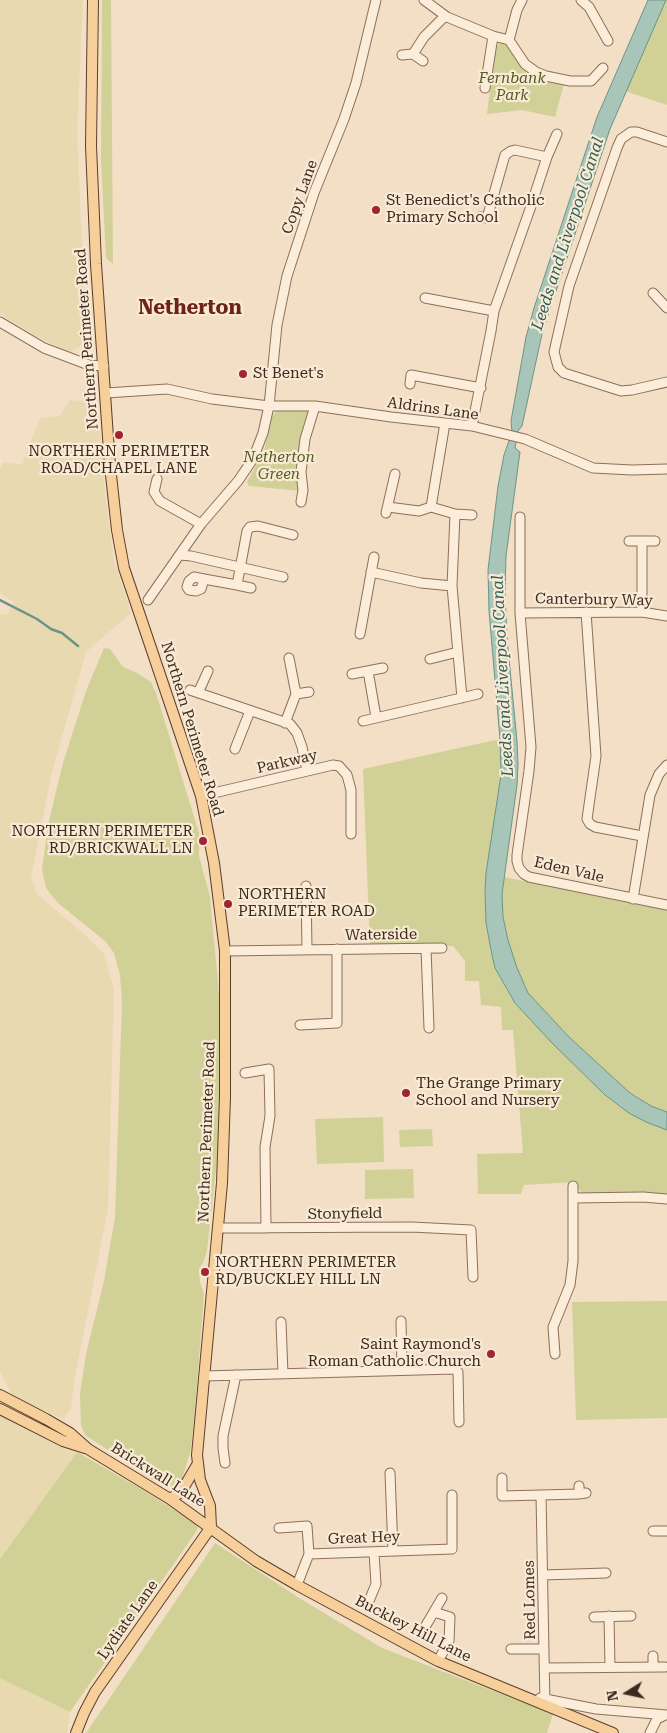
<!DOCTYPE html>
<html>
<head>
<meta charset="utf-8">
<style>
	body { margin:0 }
	#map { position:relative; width:667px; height:1733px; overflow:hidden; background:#f2dfc5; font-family:"Roboto Serif",serif }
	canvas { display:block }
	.north { position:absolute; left:602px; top:1668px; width:50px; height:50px; -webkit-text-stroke:4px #f8ead5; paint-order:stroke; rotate:260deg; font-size:14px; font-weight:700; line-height:20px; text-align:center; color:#3d2a1e }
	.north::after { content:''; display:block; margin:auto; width:18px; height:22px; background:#3d2a1e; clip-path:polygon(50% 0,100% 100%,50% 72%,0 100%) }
</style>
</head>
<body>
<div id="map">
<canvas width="667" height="1733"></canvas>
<div class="north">N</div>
</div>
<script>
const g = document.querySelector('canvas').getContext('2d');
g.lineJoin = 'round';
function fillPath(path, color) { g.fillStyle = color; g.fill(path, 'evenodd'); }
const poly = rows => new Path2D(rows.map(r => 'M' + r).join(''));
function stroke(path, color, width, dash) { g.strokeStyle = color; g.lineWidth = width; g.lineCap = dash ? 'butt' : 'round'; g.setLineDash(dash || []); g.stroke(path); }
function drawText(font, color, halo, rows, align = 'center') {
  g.font = font + ' "Roboto Serif",serif'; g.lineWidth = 4.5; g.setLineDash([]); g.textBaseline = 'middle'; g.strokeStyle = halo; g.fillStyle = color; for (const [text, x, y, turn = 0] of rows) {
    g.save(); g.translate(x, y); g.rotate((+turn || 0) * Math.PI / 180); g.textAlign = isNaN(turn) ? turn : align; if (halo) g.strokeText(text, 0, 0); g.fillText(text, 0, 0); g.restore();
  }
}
const farmland = poly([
	[0,0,83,0,77,133,86,339,79,347,69,353,33,334,0,314],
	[70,400,98,403,105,494,114,561,131,613,86,652,52,772,31,878,37,894,83,933,104,954,114,990,108,1209,74,1382,71,1409,63,1419,13,1397,0,1371,0,614,7,614,14,602,0,593,0,469,3,462,22,465,40,418,59,416],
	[0,1405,77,1452,0,1559],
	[0,1678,70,1712,67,1733,0,1733]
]);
const green = poly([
	[102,0,111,0,113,264,106,258,101,159],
	[666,0,667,0,667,105,625,91],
	[506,42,528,71,537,77,564,84,555,117,522,110,487,114,495,47,500,43],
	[278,410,310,410,301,491,249,486,247,482,264,451,272,416],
	[104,648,110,649,123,667,137,673,151,682,156,693,199,833,199,856,210,897,218,983,222,1042,221,1105,216,1169,207,1250,204,1261,199,1269,200,1282,204,1294,196,1397,191,1449,181,1483,176,1488,167,1487,155,1481,85,1435,81,1425,80,1394,86,1354,104,1281,115,1217,122,1001,120,975,114,953,105,941,58,903,46,888,42,870,48,825,63,763,86,691],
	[500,739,500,789,486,873,485,891,486,923,492,955,506,988,515,1003,551,1042,605,1095,620,1106,646,1122,667,1130,667,1197,643,1193,582,1193,574,1182,524,1185,521,1194,478,1194,477,1154,523,1153,513,1030,502,1030,501,1007,481,1005,479,981,465,981,465,961,453,946,370,946,363,769],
	[504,877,667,910,667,1112,651,1106,630,1093,569,1037,528,993,513,959,503,917,502,894],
	[383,1117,384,1162,317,1164,315,1119],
	[432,1129,433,1146,400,1147,399,1130],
	[413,1169,414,1198,365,1199,365,1170],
	[667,1301,667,1418,576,1420,572,1302],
	[77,1452,143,1490,197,1524,198,1528,196,1532,70,1712,0,1678,0,1559],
	[215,1543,301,1599,382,1648,553,1714,547,1733,86,1733]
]);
const water = poly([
	[648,0,666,0,610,129,550,309,542,334,522,426,518,431,515,448,520,452,506,556,505,591,507,638,517,741,518,764,517,785,502,894,503,917,508,940,517,968,528,993,569,1037,630,1093,651,1106,667,1112,667,1130,646,1122,629,1113,605,1095,551,1042,515,1003,495,968,492,955,486,923,485,891,486,873,501,775,500,739,489,611,488,570,498,486,504,455,512,432,511,421,526,337,534,308,597,117,648,0]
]);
const stream = poly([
	[0,600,37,619,51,629,62,633,78,646]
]);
const minor = poly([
	[424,0,447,17,493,36,509,40,517,10,522,0],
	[581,0,589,7,608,41],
	[509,40,525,64,536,72,546,76,570,81,591,81,603,68],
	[413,54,424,37,445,16],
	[402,55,413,54,423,61],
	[485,88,493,36],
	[667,142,637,132,631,132,621,139,617,148,569,286,554,352,558,367,564,373,621,391,632,390,667,382],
	[480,217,487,218,505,155,511,151,515,150,547,157],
	[653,293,667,308],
	[425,298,494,311],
	[0,322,44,348,89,365,104,366],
	[410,384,411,375,481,388],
	[106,393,167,389,212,399,269,406,315,406,391,417,472,426,525,439,593,468,632,470,667,469],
	[472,426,491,331,494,311,530,209,547,157,557,134],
	[157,479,154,492,160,501,201,524],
	[301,502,303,490,301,472,305,439,315,406],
	[388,507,419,511,431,507,455,514,472,515],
	[431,507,445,423],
	[386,513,395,474],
	[455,514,452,586,462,698],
	[520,517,520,613,531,747,529,771,517,855,517,861,519,868,524,874,529,877,667,905],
	[629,541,655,541],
	[180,555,191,556,283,577],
	[371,572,421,583,452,586],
	[204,579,201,589,196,591,189,590,187,587,189,581,194,577,204,579,237,585,251,588],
	[237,585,247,531,250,527,258,526,293,535],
	[148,600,201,524,238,481,253,459,263,433,269,406,277,325,287,276,314,193,344,119,356,83,376,0],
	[586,612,596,756,587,819,590,824,595,827,642,836],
	[642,612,642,541],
	[520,613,642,612,667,616],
	[360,634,374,557],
	[430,659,458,652],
	[368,671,376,717],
	[352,674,383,668],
	[190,690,290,724,297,733,302,747,307,771],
	[198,693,208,671],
	[296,694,309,692],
	[363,721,478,694],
	[285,723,296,694,289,658],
	[235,749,250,711],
	[201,796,333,765,339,766,347,775,351,790,351,834],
	[306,886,307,950],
	[633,899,650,795,659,774,667,765],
	[426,948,429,1028],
	[225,951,442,948],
	[300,1025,337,1023,337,949],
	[245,1073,269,1069,270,1116,265,1147,266,1228],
	[574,1198,643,1197,667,1199],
	[218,1228,412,1227,471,1230,473,1277],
	[401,1321,402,1370],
	[281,1322,283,1374],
	[555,1354,553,1327,570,1285,573,1261,573,1186],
	[204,1376,454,1369,458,1372,459,1422],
	[225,1463,223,1448,223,1436,236,1375],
	[390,1473,393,1551],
	[502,1478,502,1496,579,1494],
	[579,1486,579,1494,586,1493],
	[541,1495,545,1705],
	[279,1528,307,1526,309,1554],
	[653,1531,667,1531],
	[543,1575,606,1573],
	[297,1585,309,1554,452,1549,452,1495],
	[369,1601,376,1584,374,1552],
	[434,1612,450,1617,449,1641,438,1661],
	[609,1616,610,1667],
	[594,1617,631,1616],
	[425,1627,442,1598],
	[511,1649,544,1649],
	[653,1667,653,1656],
	[545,1668,665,1667],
	[540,1698,596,1709,667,1715],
	[650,1733,657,1719,665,1715]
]);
const major = poly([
	[93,0,91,146,96,264,110,466,117,530,124,568,201,796,214,863,225,951,225,1097,222,1183,197,1455,200,1480,210,1506,211,1527],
	[0,1395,46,1419,70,1433,88,1449,170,1499,256,1561,297,1585,438,1661,613,1733],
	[0,1409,63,1441,85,1448],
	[170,1499,181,1492,197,1465],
	[76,1733,84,1713,95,1692,211,1527]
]);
const markers = [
	[376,210,5,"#a22433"],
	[243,374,5,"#a22433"],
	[119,435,5,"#a22433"],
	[203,841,5,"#a22433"],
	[228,904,5,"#a22433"],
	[406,1093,5,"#a22433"],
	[205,1272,5,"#a22433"],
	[491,1354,5,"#a22433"]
];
const parkNames = [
	["Fernbank",512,79],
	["Park",512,96],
	["Netherton",279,458],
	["Green",279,475]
];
const streetNames = [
	["Copy Lane",300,197,-70],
	["Northern Perimeter Road",87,339,-94],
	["Aldrins Lane",433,409,8],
	["Canterbury Way",594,600,1],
	["Northern Perimeter Road",192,729,73],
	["Parkway",287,762,-13],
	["Eden Vale",569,870,13],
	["Waterside",381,935,-1],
	["Northern Perimeter Road",207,1132,-88],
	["Stonyfield",345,1214,-1],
	["Brickwall Lane",158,1475,32],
	["Great Hey",364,1538,-2],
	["Red Lomes",530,1600,-91],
	["Lydiate Lane",128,1620,-55],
	["Buckley Hill Lane",413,1629,27]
];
const poiNames = [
	["St Benedict's Catholic",386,201],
	["Primary School",386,218],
	["St Benet's",253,374],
	["NORTHERN PERIMETER",119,452,"center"],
	["ROAD/CHAPEL LANE",119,469,"center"],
	["NORTHERN PERIMETER",193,832,"right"],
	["RD/BRICKWALL LN",193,849,"right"],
	["NORTHERN",238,895],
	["PERIMETER ROAD",238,912],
	["The Grange Primary",416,1084],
	["School and Nursery",416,1101],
	["NORTHERN PERIMETER",215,1263],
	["RD/BUCKLEY HILL LN",215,1280],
	["Saint Raymond's",481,1345,"right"],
	["Roman Catholic Church",481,1362,"right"]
];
const waterNames = [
	["Leeds and Liverpool Canal",568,234,-72],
	["Leeds and Liverpool Canal",503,676,-93]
];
const districtNames = [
	["Netherton",190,308]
];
fillPath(farmland, '#e8d9b1');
fillPath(green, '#d1d197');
fillPath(water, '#a7c5b8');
stroke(water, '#6c9486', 1);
stroke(stream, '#6c9486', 2.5);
stroke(minor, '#8e6f59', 11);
stroke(major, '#5c3e2d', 12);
stroke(minor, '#fbedd9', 9);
stroke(major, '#f7cf9a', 10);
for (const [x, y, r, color] of markers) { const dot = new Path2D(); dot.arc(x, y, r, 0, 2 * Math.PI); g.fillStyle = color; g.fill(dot); stroke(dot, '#f8ead5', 2); }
drawText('italic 15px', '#535b23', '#f8ead5', parkNames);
drawText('15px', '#3d2a1e', '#f8ead5', streetNames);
drawText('15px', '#3d2a1e', '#f8ead5', poiNames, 'left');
drawText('italic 16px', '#2c5e55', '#f8ead5', waterNames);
drawText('bold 20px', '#6d221a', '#f8ead5', districtNames);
</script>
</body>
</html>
